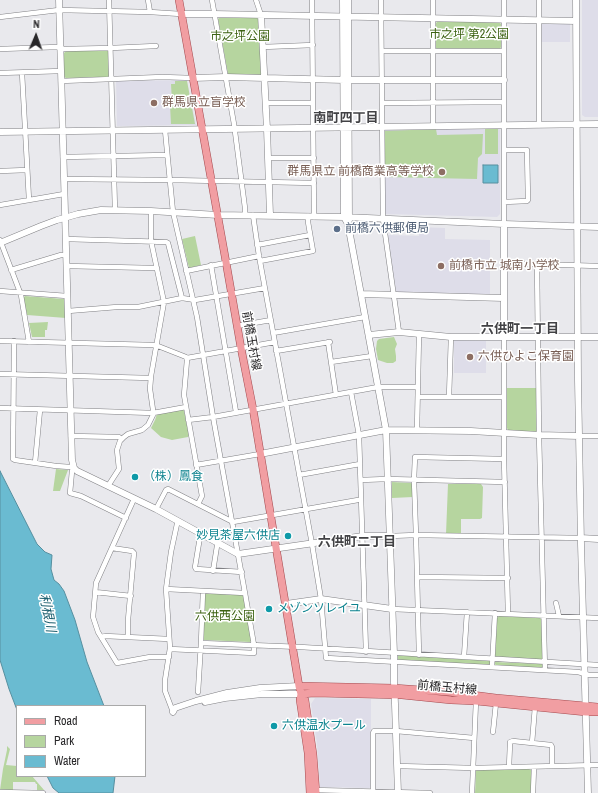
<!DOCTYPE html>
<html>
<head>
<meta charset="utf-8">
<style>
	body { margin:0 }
	#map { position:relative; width:598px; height:793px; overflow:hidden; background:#e9e9ed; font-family:"Archivo Narrow",sans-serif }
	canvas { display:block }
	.legend { position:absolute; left:16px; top:705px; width:130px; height:72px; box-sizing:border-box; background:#fff; border:1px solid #a9a9a9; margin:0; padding:5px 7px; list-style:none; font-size:12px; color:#282729 }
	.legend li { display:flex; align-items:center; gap:8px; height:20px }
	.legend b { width:20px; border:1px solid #a9a9a9 }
	.north { position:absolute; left:16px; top:16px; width:40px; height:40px; -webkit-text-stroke:3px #fff; paint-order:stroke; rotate:2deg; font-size:11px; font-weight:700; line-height:16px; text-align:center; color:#282729 }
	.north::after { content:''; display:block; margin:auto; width:14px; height:18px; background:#282729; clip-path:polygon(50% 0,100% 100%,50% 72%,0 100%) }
</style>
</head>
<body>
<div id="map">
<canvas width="598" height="793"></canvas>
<ul class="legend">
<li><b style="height:5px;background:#f19ea2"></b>Road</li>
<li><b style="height:11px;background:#b6d59f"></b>Park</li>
<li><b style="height:11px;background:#6abbd1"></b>Water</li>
</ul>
<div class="north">N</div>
</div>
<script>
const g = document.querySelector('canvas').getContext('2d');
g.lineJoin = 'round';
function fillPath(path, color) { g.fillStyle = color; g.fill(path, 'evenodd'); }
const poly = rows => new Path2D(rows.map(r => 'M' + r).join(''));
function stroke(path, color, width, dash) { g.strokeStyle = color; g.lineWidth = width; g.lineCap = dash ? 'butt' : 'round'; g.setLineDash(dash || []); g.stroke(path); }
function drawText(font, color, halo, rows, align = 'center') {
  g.font = font + ' "Archivo Narrow","Noto Sans JP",sans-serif'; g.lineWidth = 3; g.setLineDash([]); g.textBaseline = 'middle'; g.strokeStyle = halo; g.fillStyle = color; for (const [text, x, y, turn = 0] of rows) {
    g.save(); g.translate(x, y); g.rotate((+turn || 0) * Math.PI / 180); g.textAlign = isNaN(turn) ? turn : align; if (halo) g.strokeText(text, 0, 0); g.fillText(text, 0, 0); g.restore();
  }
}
const built = poly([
	[582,0,598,0,598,117,585,117,582,115],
	[543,23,570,23,570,42,541,42,541,24],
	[187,80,196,125,117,126,116,81],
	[499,128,500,130,500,214,497,217,385,214,384,131,386,129],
	[419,227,445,228,445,239,490,240,490,296,398,293,396,291,388,235,419,236],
	[454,340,486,341,486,373,454,373],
	[315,698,371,699,371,787,369,788,320,787,317,744,311,704]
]);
const green = poly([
	[219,18,257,18,259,20,261,75,260,76,228,74,218,19],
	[438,21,499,22,501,24,501,47,500,49,437,49,436,48,436,23],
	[107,50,109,52,110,75,108,77,66,78,64,77,64,53,66,51],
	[175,81,187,81,195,124,171,124,170,105,172,103,171,84,175,84],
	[436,129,437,135,483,134,482,154,478,158,477,179,385,177,385,131,386,131],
	[485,129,498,129,498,154,485,154],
	[195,236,201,265,189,268,182,239],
	[25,296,64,299,65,300,66,318,27,315,23,298],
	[48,322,47,330,45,330,45,337,32,337,29,323],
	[394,337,397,344,395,349,396,356,396,361,393,363,387,363,378,360,376,349,377,341,379,339],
	[507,388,537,388,538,431,536,432,509,432,507,428],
	[183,409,184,411,189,435,188,437,172,440,161,437,151,428,155,420,157,414],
	[56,469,68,470,60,491,53,491],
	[392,482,411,483,413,485,413,497,392,498],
	[448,484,481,484,483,487,482,518,480,519,461,519,461,533,459,534,446,534],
	[207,593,242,595,244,597,252,640,250,642,204,640,202,638,205,594],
	[499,616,540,618,542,620,543,658,541,660,496,657,495,656,497,618],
	[398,655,490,661,490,665,398,660],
	[495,662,542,664,543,664,543,667,541,668,496,666,495,664],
	[7,746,10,749,6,765,17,766,17,776,32,776,44,790,37,791,37,784,36,784,35,782,13,782,13,790,0,790,3,769,7,750],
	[477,769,529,769,531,770,531,793,475,793,476,771]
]);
const water = poly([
	[483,165,498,165,498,183,483,183,483,165],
	[0,471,37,544,45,552,52,555,51,569,54,580,59,584,64,591,75,620,87,662,104,706,17,706,17,710,9,689,0,660,0,471],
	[47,776,115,776,113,793,59,793,53,788,47,776]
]);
const street = poly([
	[109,0,115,210],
	[148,0,150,12],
	[212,0,234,124,245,208,245,215],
	[256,0,261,15],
	[312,0,314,217],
	[381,0,383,219,399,332],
	[433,0,433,126],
	[539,0,539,125],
	[0,17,59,10,150,12,181,14],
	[263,47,313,45],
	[0,49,57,47,64,49,111,48,156,46],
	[382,51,504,51],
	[0,73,61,71],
	[22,73,29,200],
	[61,81,162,77,193,78],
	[266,103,313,103],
	[382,103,504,102],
	[165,130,173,212,197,317,213,417,245,593,254,645,254,653,170,649],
	[504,150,527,150,528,200,527,201,504,202],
	[63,157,167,155],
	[268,158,314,158],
	[0,171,27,170],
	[64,179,170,180,314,183],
	[0,205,64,194],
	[253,215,259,256,312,544,321,599,326,658,578,672,589,675,598,675],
	[504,224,504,0],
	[66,239,166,242,168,243,182,298],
	[0,240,21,295,29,342],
	[257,245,310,235],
	[260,261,313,251,308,222,308,216],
	[503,263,598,266],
	[537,264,539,435,545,670],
	[211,265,236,412],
	[67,266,153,268,157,268],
	[11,270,61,255,66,255],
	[186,271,259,256],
	[0,291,67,296],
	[68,311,117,307,138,307,182,298,195,300,265,288],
	[237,326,271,320],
	[273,333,365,317],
	[504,337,504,459,508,614],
	[0,341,153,345,158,346,186,357,187,360,184,395,202,496,198,504],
	[14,341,13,459,15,460,56,466,70,467,73,466],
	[328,342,336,395],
	[276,351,330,342],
	[187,358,275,342],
	[331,362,372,356],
	[0,374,150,378],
	[351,392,359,435,366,652],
	[418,397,503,397],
	[449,397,451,337],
	[0,408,153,413,186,407],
	[188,420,213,417,378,387,418,387],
	[417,430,419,334],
	[71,436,119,437,122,439],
	[579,436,598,436],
	[35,463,40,410],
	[196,465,260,454],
	[74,468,72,471,70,493,81,496,126,518],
	[299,475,360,464],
	[361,480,387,479,505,482],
	[108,486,119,469,117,450,120,441,124,437,128,434,142,430,148,425,153,415,153,410,150,389,151,376,164,302,151,241,151,211],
	[134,499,96,583,93,617,98,632,117,663,150,657,169,657],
	[156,509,166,490,168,489,233,522,358,500],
	[202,534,200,537,195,567,196,569,242,572],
	[390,536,416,535,581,538],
	[112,548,132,551,134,553,128,620,128,637],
	[213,571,217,546,218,544],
	[417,577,508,578],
	[166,589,245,593],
	[203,591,201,643,300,647,598,665],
	[95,592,131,596],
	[556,603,559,616],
	[392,609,598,618],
	[102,637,105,636,169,639],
	[419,655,416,535,414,480,415,457,504,459],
	[464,657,467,612],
	[492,667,495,613],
	[198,692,201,643],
	[173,712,165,691,165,680,170,648,166,589,171,552,177,524,178,522],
	[493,732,496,703],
	[532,743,535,707],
	[397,766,474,768,598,765],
	[509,767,510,744,510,742,513,741,551,745,552,747,552,766],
	[314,790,430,793],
	[0,792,43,793],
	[373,793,373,733,374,731,396,731,474,738],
	[472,793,476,701],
	[533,793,534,767]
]);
const secondary = poly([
	[59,0,72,460,74,468,77,471,156,509,238,554,363,536,390,536],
	[343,0,344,217,348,224,386,430,394,654,394,682,395,704,398,793],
	[348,0,349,220],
	[576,0,578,380,581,544,588,793],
	[181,14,214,14,576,21],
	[261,15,267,129,270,215],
	[193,78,226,77,344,80,504,80],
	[0,132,598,124],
	[0,243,41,226,57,220,78,214,101,210,151,211,218,215,344,217,504,224,598,227],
	[361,294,503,298],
	[369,335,399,332,451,337,598,337],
	[504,337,504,224],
	[260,454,386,430,471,431,539,435,579,436],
	[581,538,598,539],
	[286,604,321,599,392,609],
	[205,702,225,698,262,694,301,694],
	[173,712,175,708,196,701,227,693,260,688,299,686]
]);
const primary = poly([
	[179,0,226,262,241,348,253,409,299,686,301,694,305,700,313,754,316,793],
	[299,686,394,688,449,692,496,698,598,707],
	[301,694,314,693,402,695,451,700,476,701,586,712,598,712],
	[301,694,300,700,308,753,310,793]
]);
const markers = [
	[154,103,4,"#8d6e63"],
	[442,172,4,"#8d6e63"],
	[337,229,4,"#5c6f8a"],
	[441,266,4,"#8d6e63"],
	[470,357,4,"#8d6e63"],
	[135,477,4,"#0f9aa8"],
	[288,536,4,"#0f9aa8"],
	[269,609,4,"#0f9aa8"],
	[274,726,4,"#0f9aa8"]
];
const parkNames = [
	["市之坪 第2公園",469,35],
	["市之坪公園",240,37],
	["六供西公園",225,617]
];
const educationNames = [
	["群馬県立盲学校",162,103],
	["群馬県立 前橋商業高等学校",434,172,"right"],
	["前橋市立 城南小学校",449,266],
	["六供ひよこ保育園",478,357]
];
const serviceNames = [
	["前橋六供郵便局",345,229]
];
const streetNames = [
	["前橋玉村線",251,341,80],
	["前橋玉村線",447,688,5]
];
const cultureNames = [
	["（株）鳳食",143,477],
	["妙見茶屋六供店",280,536,"right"],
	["メゾンソレイユ",277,609],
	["六供温水プール",282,726]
];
const neighbourhoodNames = [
	["南町四丁目",346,119],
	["六供町一丁目",520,330],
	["六供町二丁目",357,543]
];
const waterNames = [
	["利根川",47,613,79]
];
fillPath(built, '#dedde9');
fillPath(green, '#b6d59f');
fillPath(water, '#6abbd1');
stroke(water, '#568f9f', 1);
stroke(street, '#808084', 5.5);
stroke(secondary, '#808084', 7);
stroke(primary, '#a44a4f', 8);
stroke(street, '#fff', 4.5);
stroke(secondary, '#fff', 6);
stroke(primary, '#f19ea2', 7);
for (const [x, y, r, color] of markers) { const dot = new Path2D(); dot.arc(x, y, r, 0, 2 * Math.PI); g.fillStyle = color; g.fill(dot); stroke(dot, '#fff', 1.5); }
drawText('12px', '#3d6313', '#fff', parkNames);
drawText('12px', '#785e54', '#fff', educationNames, 'left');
drawText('12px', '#4e5e75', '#fff', serviceNames, 'left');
drawText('12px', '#282729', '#fff', streetNames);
drawText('12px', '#0d838f', '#fff', cultureNames, 'left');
drawText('bold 13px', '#424245', '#fff', neighbourhoodNames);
drawText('italic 13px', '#1b5e6e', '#fff', waterNames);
</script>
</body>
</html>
